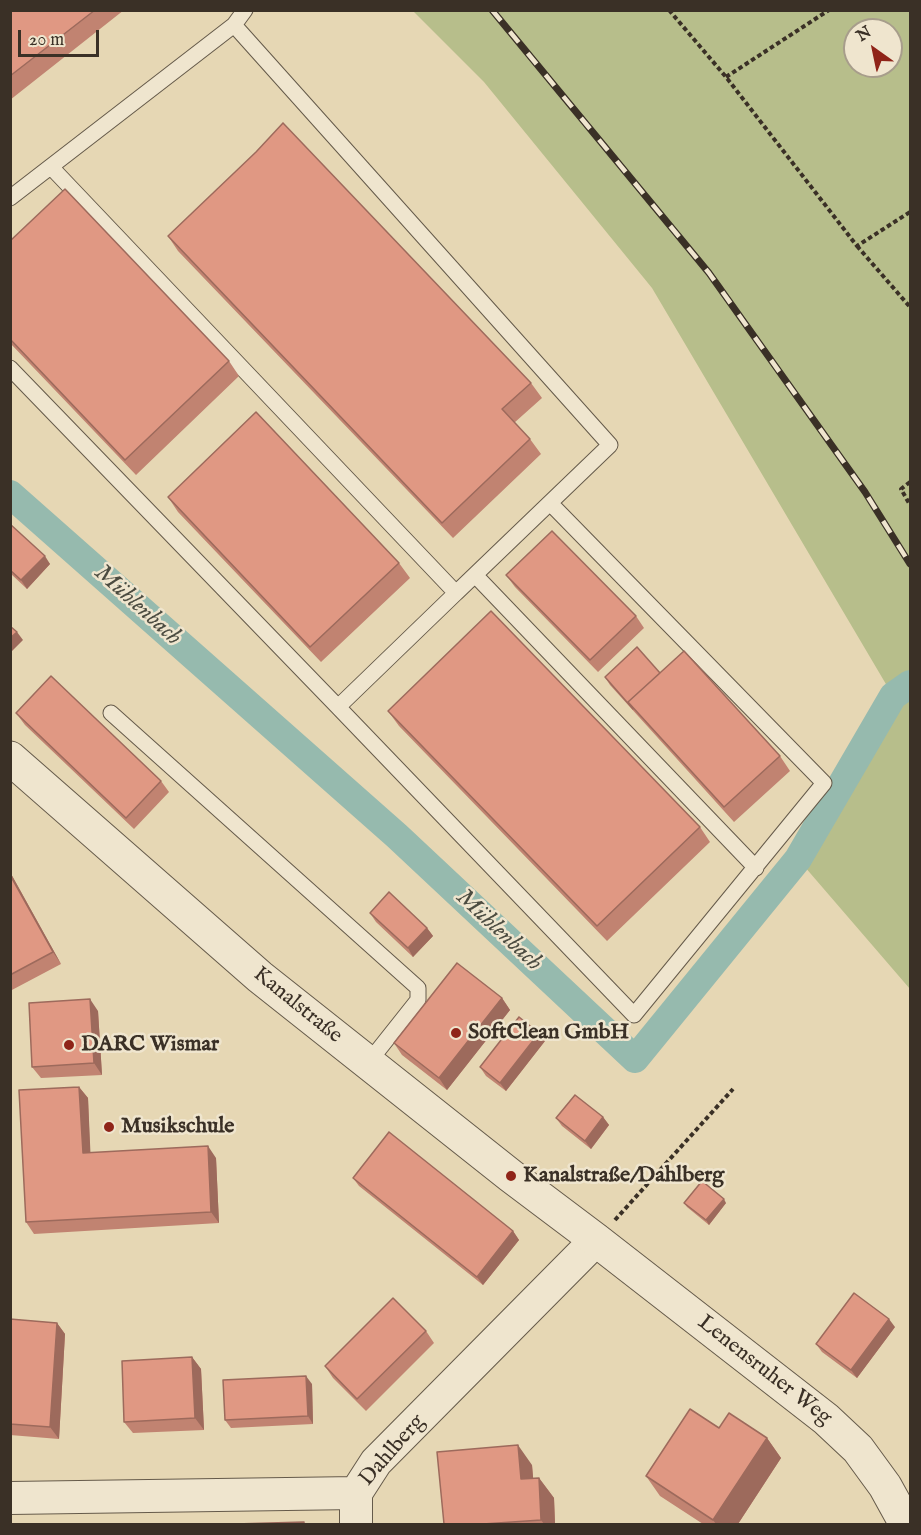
<!DOCTYPE html>
<html>
<head>
<meta charset="utf-8">
<style>
	body { margin:0 }
	#map { position:relative; width:921px; height:1535px; overflow:hidden; background:#e6d7b4; font-family:"IM FELL English",serif }
	canvas { display:block }
	.frame { position:absolute; inset:0; border:12px solid #3a3026; pointer-events:none }
	.north { position:absolute; left:843px; top:18px; width:60px; height:60px; box-sizing:border-box; background:#efe5ce; border:2px solid #a79d8b; border-radius:50%; rotate:327deg; font-size:16px; font-weight:700; line-height:24px; text-align:center; color:#3a3026 }
	.north::after { content:''; display:block; margin:auto; width:21px; height:27px; background:#8f2418; clip-path:polygon(50% 0,100% 100%,50% 72%,0 100%) }
	.scale { position:absolute; left:18px; top:30px; width:81px; height:27px; box-sizing:border-box; border:3px solid #3a3026; border-top:0; padding-left:8px; font-size:18px; line-height:21px; white-space:nowrap; color:#3a3026; -webkit-text-stroke:4px #efe5ce; paint-order:stroke }
</style>
</head>
<body>
<div id="map">
<canvas width="921" height="1535"></canvas>
<div class="frame"></div>
<div class="north">N</div>
<div class="scale">20 m</div>
</div>
<script>
const g = document.querySelector('canvas').getContext('2d');
g.lineJoin = 'round';
function fillPath(path, color) { g.fillStyle = color; g.fill(path, 'evenodd'); }
const poly = rows => new Path2D(rows.map(r => 'M' + r).join(''));
function stroke(path, color, width, dash) { g.strokeStyle = color; g.lineWidth = width; g.lineCap = dash ? 'butt' : 'round'; g.setLineDash(dash || []); g.stroke(path); }
function drawText(font, color, halo, rows, align = 'center') {
  g.font = font + ' "IM FELL English",serif'; g.lineWidth = 5; g.setLineDash([]); g.textBaseline = 'middle'; g.strokeStyle = halo; g.fillStyle = color; for (const [text, x, y, turn = 0] of rows) {
    g.save(); g.translate(x, y); g.rotate((+turn || 0) * Math.PI / 180); g.textAlign = isNaN(turn) ? turn : align; if (halo) g.strokeText(text, 0, 0); g.fillText(text, 0, 0); g.restore();
  }
}
const green = poly([
	[413,11,910,11,910,989,798,859,893,696,652,288,484,82],
	[855,30,891,30,891,66,855,66]
]);
const canal = poly([
	[10,494,397,836,635,1059,798,859,893,696,910,684]
]);
const path = poly([
	[669,10,726,77,857,246,910,212],
	[726,77,829,10],
	[857,246,910,307],
	[910,482,901,489,910,505],
	[615,1220,733,1089]
]);
const service = poly([
	[51,167,456,593,610,445,234,25],
	[10,198,234,25,245,10],
	[10,368,338,707],
	[475,575,756,868],
	[456,593,338,707,634,1015,824,783,550,503],
	[111,713,418,988,418,1000,368,1063]
]);
const minor = poly([
	[10,1498,356,1493,376,1462,596,1240],
	[356,1524,356,1493]
]);
const tertiary = poly([
	[10,758,260,977,511,1176,596,1240,826,1419,858,1449,885,1486,906,1524]
]);
const rail = poly([
	[492,10,709,273,865,492,910,564]
]);
const wall = poly([
	[10,10,124,10,10,100],
	[168,236,531,383,542,398,514,423,530,439,541,454,453,538,178,251],
	[10,241,229,361,239,376,136,475,10,343],
	[168,497,399,563,410,578,321,662,178,512],
	[10,524,50,564,27,589,10,573],
	[506,575,636,616,644,628,598,672,515,587],
	[660,673,780,756,790,771,734,822,639,717,610,685,605,677],
	[388,711,700,827,710,842,607,941,399,726],
	[16,713,161,781,169,792,134,829,25,725],
	[10,872,61,964,10,991],
	[370,913,427,928,433,936,413,957,376,922],
	[502,998,510,1010,447,1090,402,1055,394,1043],
	[98,1011,102,1075,41,1078,32,1067],
	[545,1041,506,1091,486,1076,480,1067],
	[79,1087,88,1098,90,1153,216,1158,219,1223,34,1234,26,1222],
	[603,1117,609,1125,591,1149,562,1126,556,1118],
	[353,1178,513,1231,519,1240,483,1285,359,1186],
	[684,1203,726,1203,709,1225,687,1207],
	[10,1319,57,1323,65,1334,59,1439,10,1435],
	[895,1327,857,1378,822,1352,816,1344],
	[426,1331,434,1343,366,1411,333,1378,325,1366],
	[192,1357,201,1369,204,1430,133,1433,124,1422],
	[312,1384,313,1424,231,1428,225,1420],
	[719,1428,767,1438,781,1458,738,1524,703,1524,660,1496,646,1476],
	[532,1465,533,1478,539,1478,554,1498,555,1524,444,1524]
]);
const shadedWall = poly([
	[45,556,50,564,27,589,21,580],
	[17,632,23,640,10,653,10,638],
	[10,872,61,964,53,952,10,875],
	[427,928,433,936,413,957,408,948],
	[502,998,510,1010,447,1090,439,1078],
	[90,999,98,1011,102,1075,94,1063],
	[539,1033,545,1041,506,1091,500,1083],
	[79,1087,88,1098,91,1165,83,1153],
	[603,1117,609,1125,591,1149,585,1141],
	[208,1146,216,1158,219,1223,211,1212],
	[724,1199,726,1203,709,1225,706,1220],
	[513,1231,519,1240,483,1285,477,1277],
	[889,1319,895,1327,857,1378,851,1370],
	[57,1323,65,1334,59,1439,50,1427],
	[192,1357,201,1369,204,1430,195,1418],
	[306,1376,312,1384,313,1424,308,1416],
	[767,1438,781,1458,738,1524,716,1524,713,1520],
	[518,1445,532,1465,535,1500,521,1479],
	[539,1478,554,1498,555,1524,544,1524,541,1520]
]);
const building = poly([
	[10,10,95,10,10,76,10,10],
	[283,123,531,383,502,409,530,439,442,523,168,236,256,152,283,123],
	[65,189,229,361,125,460,10,339,10,241,65,189],
	[256,412,399,563,310,647,168,497,256,412],
	[10,524,45,556,21,580,10,570,10,524],
	[552,531,636,616,590,660,506,575,552,531],
	[491,611,700,827,597,926,388,711,491,611],
	[10,626,17,632,10,638,10,626],
	[637,647,660,673,628,702,633,709,605,677,637,647],
	[684,651,780,756,724,807,628,702,684,651],
	[51,676,161,781,126,818,16,713,51,676],
	[10,875,53,952,10,975,10,875],
	[389,892,427,928,408,948,370,913,389,892],
	[457,963,502,998,439,1078,394,1043,457,963],
	[90,999,94,1063,32,1067,29,1003,90,999],
	[519,1017,539,1033,500,1083,480,1067,519,1017],
	[79,1087,83,1153,208,1146,211,1212,26,1222,19,1090,79,1087],
	[575,1095,603,1117,585,1141,556,1118,575,1095],
	[389,1132,513,1231,477,1277,353,1178,389,1132],
	[702,1181,724,1199,706,1220,684,1203,702,1181],
	[854,1293,889,1319,851,1370,816,1344,854,1293],
	[393,1298,426,1331,357,1399,325,1366,393,1298],
	[10,1319,57,1323,50,1427,10,1424,10,1319],
	[192,1357,195,1418,124,1422,122,1361,192,1357],
	[306,1376,308,1416,225,1420,223,1380,306,1376],
	[690,1409,719,1428,729,1413,767,1438,713,1520,646,1476,690,1409],
	[518,1445,521,1479,539,1478,541,1520,483,1524,444,1524,437,1452,518,1445],
	[304,1522,304,1524,235,1524,304,1522]
]);
const markers = [
	[456,1033,6,"#8f2418"],
	[69,1045,6,"#8f2418"],
	[109,1127,6,"#8f2418"],
	[511,1176,6,"#8f2418"]
];
const streetNames = [
	["Kanalstraße",297,1006,39],
	["Lenensruher Weg",764,1371,38],
	["Dahlberg",393,1451,-49]
];
const poiNames = [
	["SoftClean GmbH",468,1033],
	["DARC Wismar",81,1045],
	["Musikschule",121,1127],
	["Kanalstraße/Dahlberg",523,1176]
];
const waterNames = [
	["Mühlenbach",137,606,42],
	["Mühlenbach",498,931,43]
];
fillPath(green, '#b7be8b');
stroke(canal, '#96baae', 28);
stroke(service, '#655a4a', 17);
stroke(minor, '#655a4a', 34);
stroke(tertiary, '#655a4a', 35);
stroke(path, '#3a3026', 4, [4.5, 3]);
stroke(service, '#efe5ce', 15);
stroke(minor, '#efe5ce', 32);
stroke(tertiary, '#efe5ce', 33);
stroke(rail, '#3a3026', 7);
stroke(rail, '#efe5ce', 4.5, [14]);
fillPath(wall, '#c18371');
fillPath(shadedWall, '#9d6a5c');
fillPath(building, '#e09883');
stroke(building, '#9d6a5c', 1.5);
for (const [x, y, r, color] of markers) { const dot = new Path2D(); dot.arc(x, y, r, 0, 2 * Math.PI); g.fillStyle = color; g.fill(dot); stroke(dot, '#efe5ce', 2); }
drawText('22px', '#3a3026', '#efe5ce', streetNames);
drawText('bold 22px', '#3a3026', '#efe5ce', poiNames, 'left');
drawText('italic 24px', '#4c4c41', '#efe5ce', waterNames);
</script>
</body>
</html>
